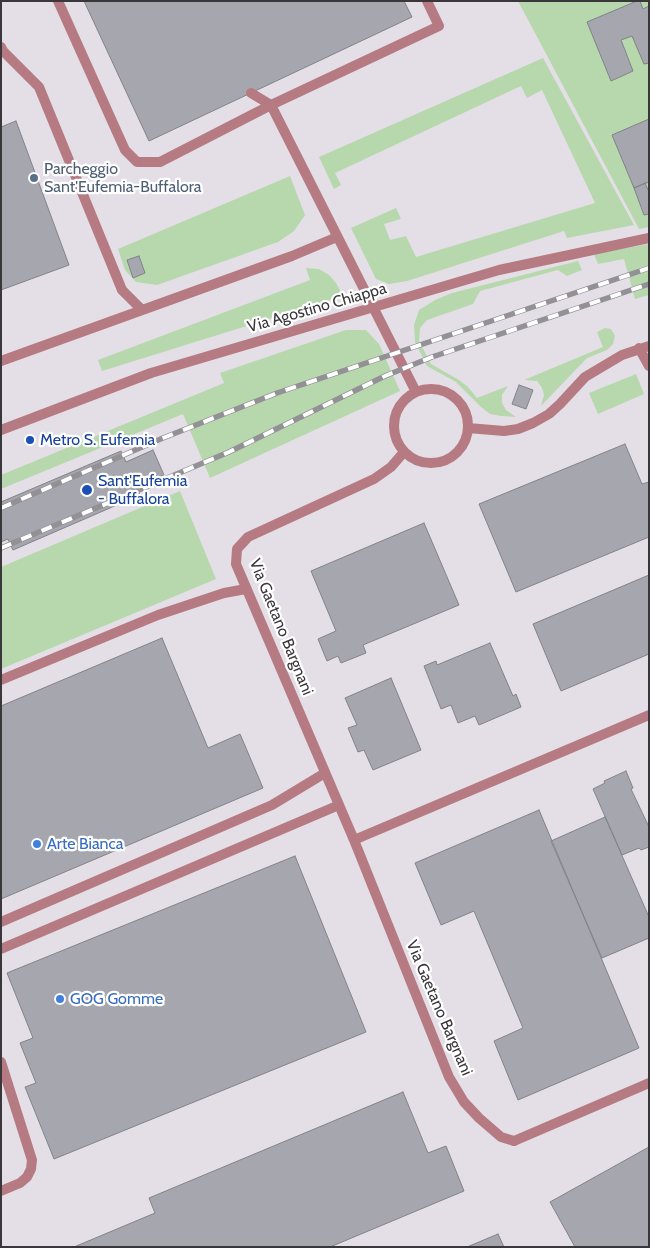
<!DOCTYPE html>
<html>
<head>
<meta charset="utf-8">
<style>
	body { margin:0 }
	#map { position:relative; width:650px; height:1248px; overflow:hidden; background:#e4dfe7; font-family:Cabin,sans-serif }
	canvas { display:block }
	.frame { position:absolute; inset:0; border:2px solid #39373a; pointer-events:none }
</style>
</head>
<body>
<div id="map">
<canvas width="650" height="1248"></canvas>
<div class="frame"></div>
</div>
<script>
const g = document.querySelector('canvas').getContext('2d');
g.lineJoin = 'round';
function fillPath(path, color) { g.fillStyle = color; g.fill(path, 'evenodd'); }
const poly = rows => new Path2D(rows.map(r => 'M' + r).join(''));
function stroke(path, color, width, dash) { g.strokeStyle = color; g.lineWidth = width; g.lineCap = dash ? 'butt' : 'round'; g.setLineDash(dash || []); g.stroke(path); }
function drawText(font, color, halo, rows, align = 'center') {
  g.font = font + ' Cabin,sans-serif'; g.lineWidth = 4.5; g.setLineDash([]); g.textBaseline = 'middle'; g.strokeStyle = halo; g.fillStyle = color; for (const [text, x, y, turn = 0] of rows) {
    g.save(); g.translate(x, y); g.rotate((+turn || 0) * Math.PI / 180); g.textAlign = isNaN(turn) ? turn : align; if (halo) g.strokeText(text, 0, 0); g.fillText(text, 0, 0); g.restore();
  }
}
const green = poly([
	[518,1,649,1,649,227,639,229],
	[543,58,634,225,567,238,564,231,407,281,389,284,376,279,351,228,396,208,401,219,384,224,390,240,406,236,416,257,595,203,542,90,527,98,521,86,335,173,341,185,334,189,319,157],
	[290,176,305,215,294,231,278,242,157,285,136,282,125,270,118,249],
	[649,244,649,295,635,299,624,259,598,264,594,254],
	[578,261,582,270,567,276,558,270,480,291,473,304,427,320,420,328,419,341,431,364,459,380,468,387,477,398,508,386,502,395,502,403,506,410,516,417,501,416,490,414,481,407,456,382,427,366,415,342,414,325,419,310,435,300,452,293],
	[306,268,319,269,329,275,336,283,343,296,102,371,98,360,310,280],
	[605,328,611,329,615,336,613,344,607,350,587,358,541,406,544,395,542,388,537,381,524,380,603,347,597,332],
	[346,330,366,330,379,344,400,391,210,478,183,414,1,489,1,475,224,383,220,373],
	[636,374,644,394,598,414,589,393],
	[180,491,216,579,1,669,1,567]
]);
const building = poly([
	[84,1,404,1,412,17,149,141,84,1],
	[637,1,640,1,643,9,649,6,649,63,644,64,632,36,621,40,633,71,611,81,587,22,637,1],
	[649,119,649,182,634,188,612,135,649,119],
	[16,121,69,265,1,290,1,127,16,121],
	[645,183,649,192,649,214,644,215,634,188,645,183],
	[139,256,145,273,133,278,127,260,139,256],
	[519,385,533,390,526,409,512,404,519,385],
	[625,444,642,484,649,482,649,537,516,592,479,504,625,444],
	[153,450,164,475,136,486,140,495,13,550,8,539,1,542,1,502,121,451,126,462,153,450],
	[424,523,459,605,363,645,366,653,341,663,338,656,327,661,318,639,336,631,311,571,424,523],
	[649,575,649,654,561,691,533,624,649,575],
	[162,638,208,748,240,734,263,788,1,899,1,706,162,638],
	[490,643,513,696,516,694,521,707,479,725,475,716,458,723,451,705,441,709,424,666,436,661,437,665,490,643],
	[391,678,421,750,373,770,364,750,358,752,348,728,357,725,345,698,391,678],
	[626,771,633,788,631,789,649,827,649,847,641,850,639,848,622,855,593,789,605,783,604,781,626,771],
	[539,810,639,1048,518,1100,494,1041,523,1028,474,911,441,925,415,863,539,810],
	[605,817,649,917,649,938,602,958,551,841,605,817],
	[295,856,366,1032,54,1159,25,1087,36,1083,20,1043,33,1038,7,973,295,856],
	[403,1092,428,1153,446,1146,464,1191,330,1247,74,1247,155,1213,149,1198,403,1092],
	[649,1147,649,1247,575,1247,550,1202,649,1147],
	[498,1234,504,1247,467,1247,498,1234]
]);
const lane = poly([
	[1,680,158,615,224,593,246,589],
	[1,922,272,805,325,773],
	[514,1141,649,1083]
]);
const street = poly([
	[58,1,125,150,137,162,160,162,271,105,439,26,427,1],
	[1,47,3,51,39,87,122,290,141,309],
	[251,93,271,105,416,392],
	[639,348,649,366],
	[1,361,292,256,337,237],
	'394 426a37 37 0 1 1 74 0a37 37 0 1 1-74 0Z',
	[468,428,504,431,518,429,533,423,549,414,560,404,585,377,622,355,649,346],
	[1,430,151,373,499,270,649,238],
	[404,452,391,467,374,479,248,537,237,549,236,564,354,840,449,1077,464,1102,479,1118,501,1137,514,1141],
	[354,840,649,715],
	[1,949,339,805],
	[1,1062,32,1160,31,1169,27,1177,20,1183,1,1191]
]);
const rail = poly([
	[1,508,163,438,277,393,649,268],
	[1,548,229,452,385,376,432,357,649,284]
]);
const markers = [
	[34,178,5,"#5c6f8a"],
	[30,440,5,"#1a4fb4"],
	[87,490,6,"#1a4fb4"],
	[37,844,5,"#3f7fe0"],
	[60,999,5,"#3f7fe0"]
];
const serviceNames = [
	["Parcheggio",44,169],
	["Sant'Eufemia-Buffalora",44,187]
];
const streetNames = [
	["Via Agostino Chiappa",317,308,-16],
	["Via Gaetano Bargnani",281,627,68],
	["Via Gaetano Bargnani",439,1008,67]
];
const transitNames = [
	["Metro S. Eufemia",40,440],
	["Sant'Eufemia",98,481],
	["- Buffalora",98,499]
];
const shopNames = [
	["Arte Bianca",47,844],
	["GOG Gomme",70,999]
];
fillPath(green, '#b6d8ac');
fillPath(building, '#a6a6ae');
stroke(building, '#82828a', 1);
stroke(lane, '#b67b82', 10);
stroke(street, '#b67b82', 10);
stroke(rail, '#939096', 5.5);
stroke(rail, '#fff', 4, [11]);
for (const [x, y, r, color] of markers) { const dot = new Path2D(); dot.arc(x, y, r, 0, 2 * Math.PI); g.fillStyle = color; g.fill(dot); stroke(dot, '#fff', 2); }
drawText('16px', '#4e5e75', '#fff', serviceNames, 'left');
drawText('16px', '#39373a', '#fff', streetNames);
drawText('16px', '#164399', '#fff', transitNames, 'left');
drawText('16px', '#366cbe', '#fff', shopNames, 'left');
</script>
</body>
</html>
